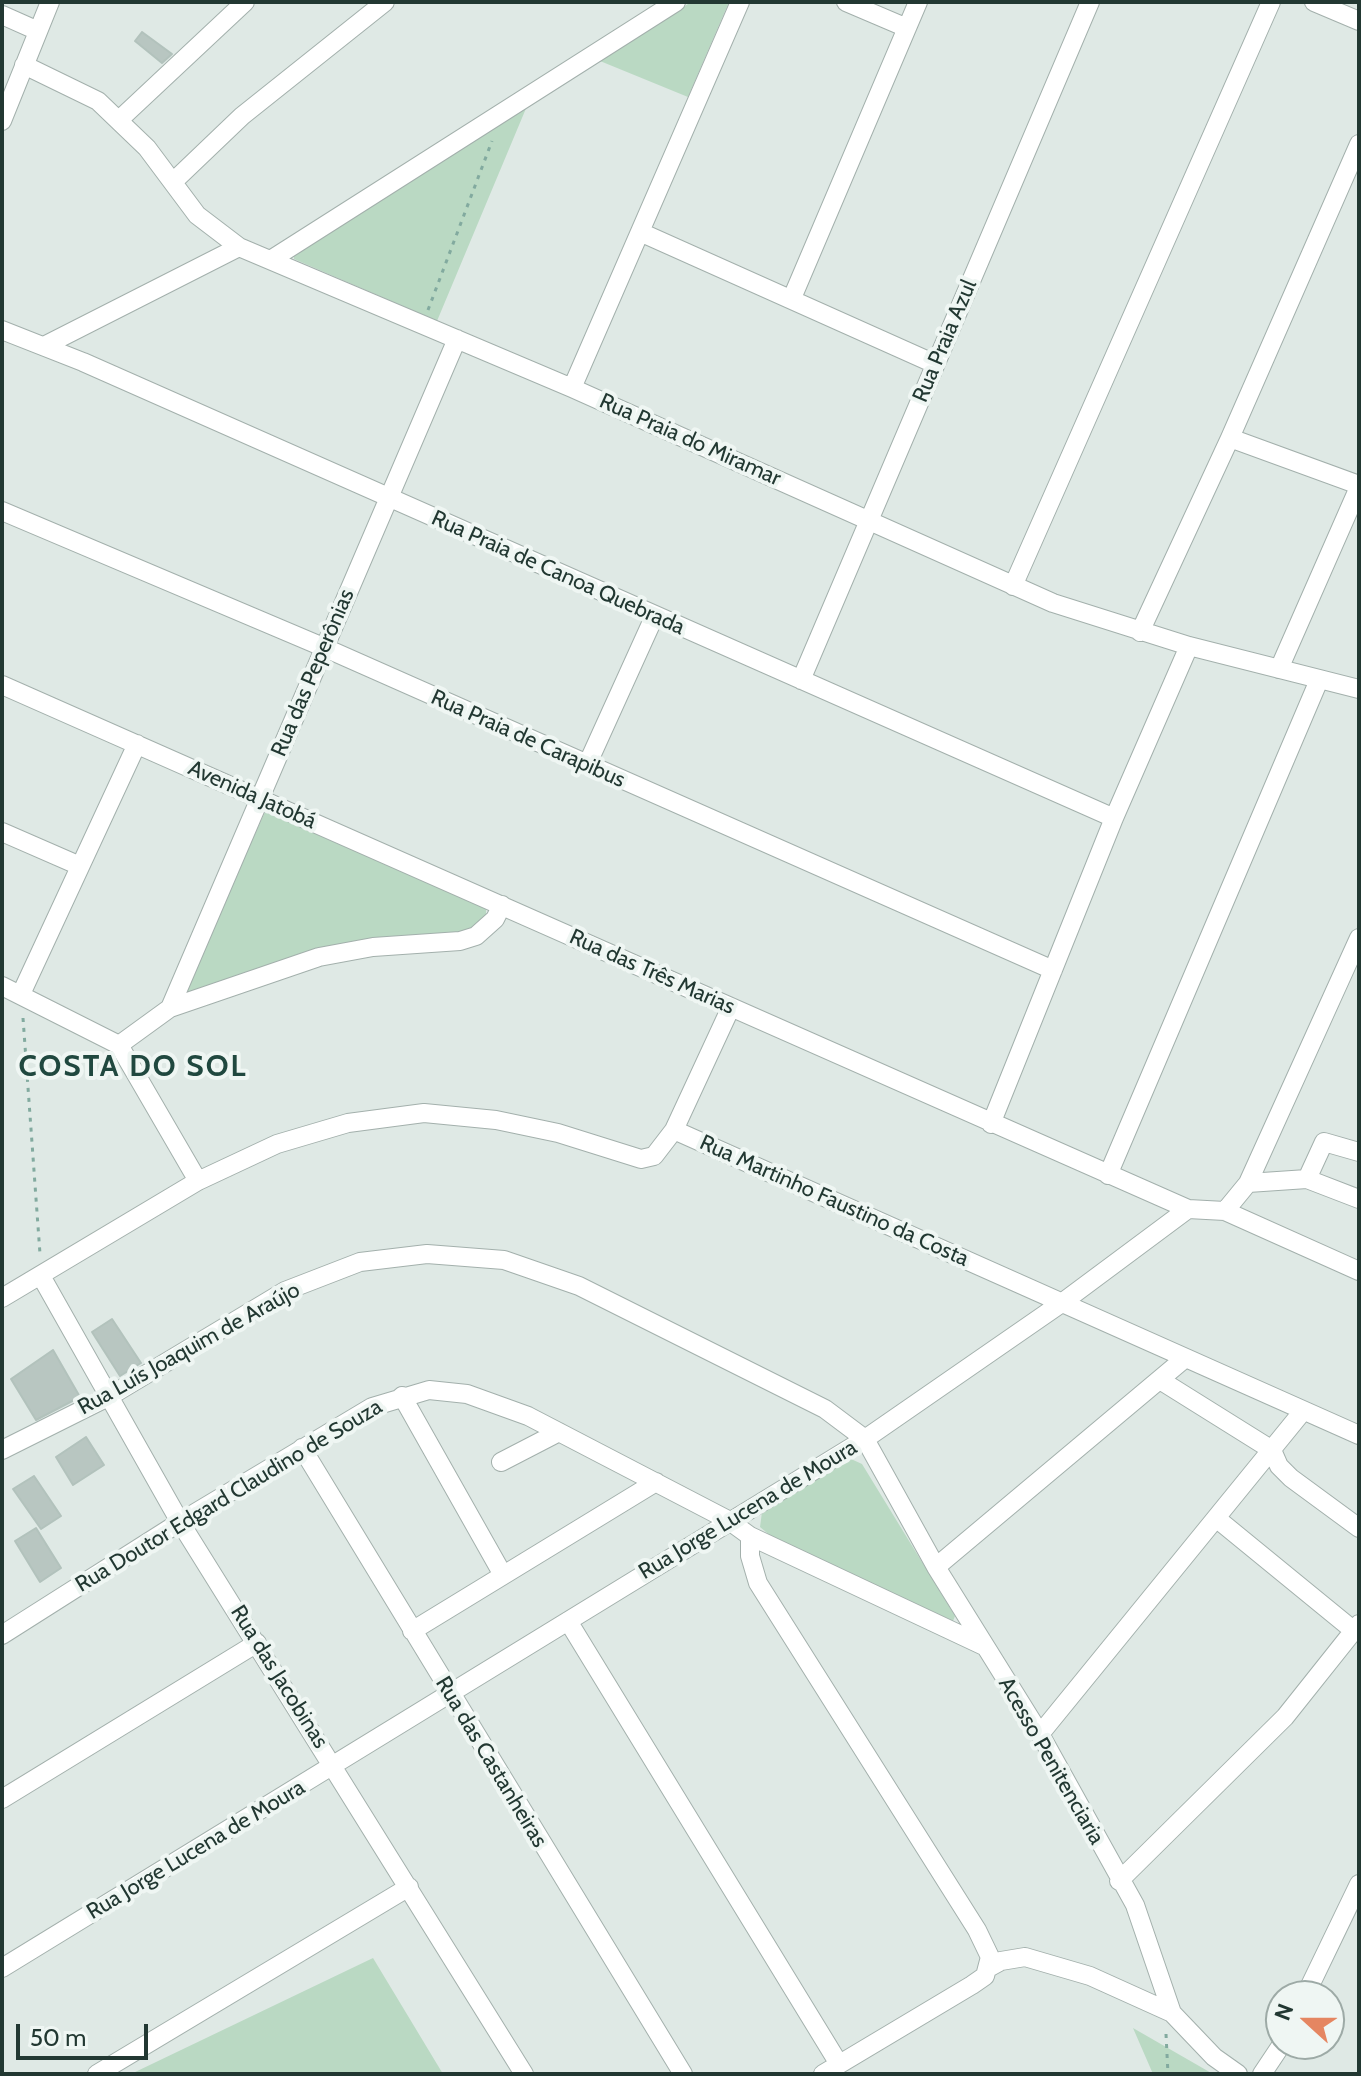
<!DOCTYPE html>
<html>
<head>
<meta charset="utf-8">
<style>
	body { margin:0 }
	#map { position:relative; width:1361px; height:2076px; overflow:hidden; background:#dfe9e5; font-family:Cabin,sans-serif }
	canvas { display:block }
	.frame { position:absolute; inset:0; border:4px solid #223832; pointer-events:none }
	.north { position:absolute; left:1265px; top:1980px; width:80px; height:80px; box-sizing:border-box; background:#eff6f3; border:2px solid #9daaa6; border-radius:50%; rotate:291deg; font-size:22px; font-weight:700; line-height:32px; text-align:center; color:#223832 }
	.north::after { content:''; display:block; margin:auto; width:28px; height:36px; background:#e58661; clip-path:polygon(50% 0,100% 100%,50% 72%,0 100%) }
	.scale { position:absolute; left:16px; top:2024px; width:132px; height:36px; box-sizing:border-box; border:4px solid #223832; border-top:0; padding-left:10px; font-size:24px; line-height:28px; white-space:nowrap; color:#223832; -webkit-text-stroke:6px #eff6f3; paint-order:stroke }
</style>
</head>
<body>
<div id="map">
<canvas width="1361" height="2076"></canvas>
<div class="frame"></div>
<div class="north">N</div>
<div class="scale">50 m</div>
</div>
<script>
const g = document.querySelector('canvas').getContext('2d');
g.lineJoin = 'round';
function fillPath(path, color) { g.fillStyle = color; g.fill(path, 'evenodd'); }
const poly = rows => new Path2D(rows.map(r => 'M' + r).join(''));
function stroke(path, color, width, dash) { g.strokeStyle = color; g.lineWidth = width; g.lineCap = dash ? 'butt' : 'round'; g.setLineDash(dash || []); g.stroke(path); }
function drawText(font, color, halo, rows, align = 'center') {
  g.font = font + ' Cabin,sans-serif'; g.lineWidth = 8; g.setLineDash([]); g.textBaseline = 'middle'; g.strokeStyle = halo; g.fillStyle = color; for (const [text, x, y, turn = 0] of rows) {
    g.save(); g.translate(x, y); g.rotate((+turn || 0) * Math.PI / 180); g.textAlign = isNaN(turn) ? turn : align; if (halo) g.strokeText(text, 0, 0); g.fillText(text, 0, 0); g.restore();
  }
}
const green = poly([
	[691,2,729,2,688,97,600,61],
	[527,106,437,321,294,259,294,255],
	[265,812,486,908,486,917,480,924,462,933,374,939,304,954,188,992,187,984],
	[851,1459,862,1464,955,1616,953,1621,772,1537,760,1527,762,1512],
	[373,1958,443,2074,131,2074],
	[1133,2028,1213,2074,1153,2074]
]);
const building = poly([
	[142,32,172,54,162,63,135,41,142,32],
	[112,1319,141,1363,120,1376,92,1332,112,1319],
	[53,1350,80,1397,36,1420,11,1379,53,1350],
	[86,1437,104,1465,73,1485,56,1457,86,1437],
	[34,1476,61,1516,41,1529,13,1489,34,1476],
	[36,1528,61,1568,40,1582,15,1541,36,1528]
]);
const path = poly([
	[428,310,492,141],
	[23,1018,40,1254],
	[1166,2034,1168,2074]
]);
const minor = poly([
	[846,2,907,28],
	[1314,2,1359,21],
	[2,15,38,31],
	[24,65,98,101,147,148,197,215,239,247,572,388,1053,603,1189,646,1359,689],
	[119,120,245,2],
	[2,121,50,2],
	[174,181,242,116,385,2],
	[640,232,935,364],
	[272,259,676,2],
	[792,298,918,2],
	[2,330,83,362,1114,818],
	[44,346,239,247],
	[572,388,740,2],
	[1230,438,1359,485],
	[2,511,323,647,1053,970],
	[1013,586,1271,2],
	[1140,632,1230,438,1359,144],
	[1279,669,1359,487],
	[801,680,1090,2],
	[2,685,1188,1209,1225,1211,1248,1183,1359,938],
	[587,765,655,615],
	[2,832,80,866],
	[2,986,119,1045,198,1181],
	[21,994,137,744],
	[170,1008,457,339],
	[119,1045,170,1008,319,957,373,947,460,941,476,936,495,919,502,905],
	[991,1124,1114,818,1189,646],
	[674,1130,731,1007],
	[1108,1175,1319,680],
	[1307,1179,1324,1142,1359,1152],
	[1248,1183,1307,1179,1359,1199],
	[1225,1211,1359,1271],
	[41,1276,180,1522,524,2074],
	[2,1298,198,1181,277,1144,348,1123,424,1113,496,1120,558,1133,641,1159,654,1156,674,1130,1359,1435],
	[1160,1380,1272,1450,1279,1466,1291,1478,1359,1528],
	[402,1396,503,1575],
	[302,1448,683,2074],
	[2,1450,110,1396,285,1291,360,1262,427,1254,504,1260,579,1286,825,1409,865,1439,936,1567,1040,1734,1135,1905,1172,2013,1214,2057,1238,2074],
	[501,1462,559,1432],
	[1216,1518,1353,1630],
	[750,1536,750,1556,758,1583,977,1930,990,1957,985,1976,972,1985,823,2074],
	[936,1567,1184,1359],
	[568,1621,839,2064],
	[412,1631,656,1482],
	[2,1635,180,1522,372,1407,429,1390,467,1394,528,1416,728,1520,750,1536,984,1646],
	[1040,1734,1303,1411],
	[2,1799,257,1643],
	[1119,1881,1285,1717,1359,1624],
	[990,1967,1001,1961,1025,1957,1090,1976,1172,2013],
	[2,1968,865,1439,1063,1302,1188,1209],
	[1305,1996,1359,1884],
	[97,2074,409,1887],
	[1262,2074,1282,2044]
]);
const streetNames = [
	["Rua Praia Azul",945,341,-67],
	["Rua Praia do Miramar",690,440,24],
	["Rua Praia de Canoa Quebrada",558,573,24],
	["Rua das Peperônias",313,673,-67],
	["Rua Praia de Carapibus",528,739,24],
	["Avenida Jatobá",252,795,24],
	["Rua das Três Marias",652,972,24],
	["Rua Martinho Faustino da Costa",834,1201,24],
	["Rua Luís Joaquim de Araújo",189,1349,-29],
	["Rua Doutor Edgard Claudino de Souza",229,1496,-31],
	["Rua Jorge Lucena de Moura",748,1510,-31],
	["Rua das Jacobinas",279,1677,58],
	["Acesso Penitenciaria",1051,1761,60],
	["Rua das Castanheiras",491,1762,59],
	["Rua Jorge Lucena de Moura",196,1850,-31]
];
const districtNames = [
	["COSTA DO SOL",133,1067]
];
fillPath(green, '#bad9c3');
fillPath(building, '#b8c6c1');
stroke(building, '#b2c2bc', 2);
stroke(minor, '#a3b0ac', 20);
stroke(path, '#82aa9f', 3, [4, 6]);
stroke(minor, '#fff', 18);
drawText('22px', '#223832', '#eff6f3', streetNames);
g.letterSpacing = '2px';
drawText('bold 30px', '#20483f', '#eff6f3', districtNames);
g.letterSpacing = '0px';
</script>
</body>
</html>
